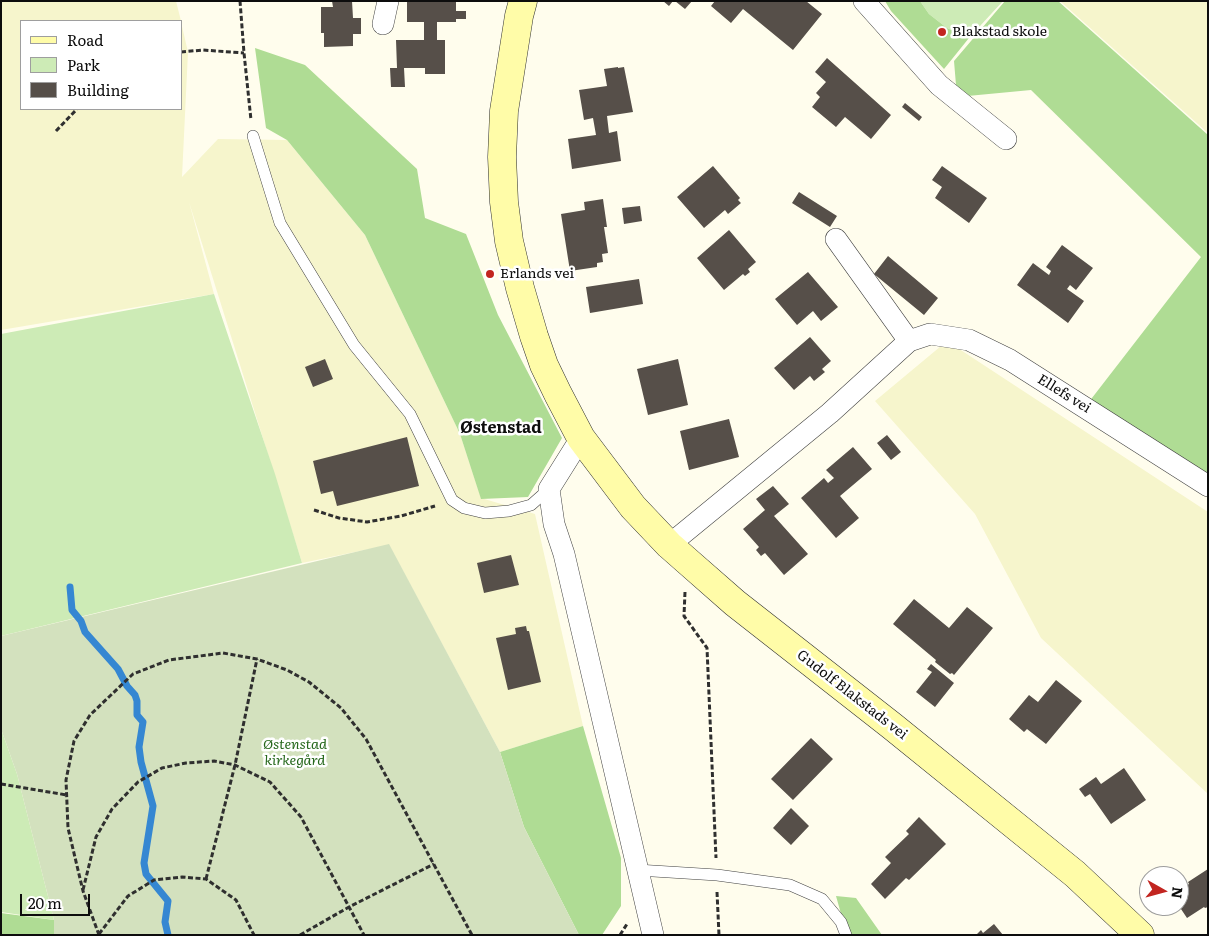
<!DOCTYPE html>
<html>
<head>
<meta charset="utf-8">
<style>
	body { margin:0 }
	#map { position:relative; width:1209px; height:936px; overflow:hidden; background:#fffded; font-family:Literata,serif }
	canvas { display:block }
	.frame { position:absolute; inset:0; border:2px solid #0d0d0d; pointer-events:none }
	.legend { position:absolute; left:20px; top:20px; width:162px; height:90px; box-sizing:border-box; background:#fff; border:1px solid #9e9e9e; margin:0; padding:6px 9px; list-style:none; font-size:15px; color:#0d0d0d }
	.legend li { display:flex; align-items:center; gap:10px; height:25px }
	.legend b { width:25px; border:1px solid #9e9e9e }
	.north { position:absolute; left:1139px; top:866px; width:50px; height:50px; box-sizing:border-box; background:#fff; border:1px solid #9e9e9e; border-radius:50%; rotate:97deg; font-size:14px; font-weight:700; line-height:20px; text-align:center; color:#0d0d0d }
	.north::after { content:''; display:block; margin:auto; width:18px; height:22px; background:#c22520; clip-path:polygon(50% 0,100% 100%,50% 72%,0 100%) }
	.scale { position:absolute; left:20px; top:894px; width:70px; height:22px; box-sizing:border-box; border:2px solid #0d0d0d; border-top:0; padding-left:6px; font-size:15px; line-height:18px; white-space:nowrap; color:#0d0d0d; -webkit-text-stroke:4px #fff; paint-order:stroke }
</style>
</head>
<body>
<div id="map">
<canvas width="1209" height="936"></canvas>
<div class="frame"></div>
<ul class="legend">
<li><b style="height:6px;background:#fffca8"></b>Road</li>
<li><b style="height:14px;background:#cdebb6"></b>Park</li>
<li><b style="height:14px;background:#564f49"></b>Building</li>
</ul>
<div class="north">N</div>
<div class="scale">20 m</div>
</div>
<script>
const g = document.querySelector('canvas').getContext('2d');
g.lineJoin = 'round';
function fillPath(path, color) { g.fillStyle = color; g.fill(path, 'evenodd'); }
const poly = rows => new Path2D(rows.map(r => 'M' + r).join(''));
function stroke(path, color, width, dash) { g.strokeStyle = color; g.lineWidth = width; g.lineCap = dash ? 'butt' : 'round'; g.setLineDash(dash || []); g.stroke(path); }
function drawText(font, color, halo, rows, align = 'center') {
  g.font = font + ' Literata,serif'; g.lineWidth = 5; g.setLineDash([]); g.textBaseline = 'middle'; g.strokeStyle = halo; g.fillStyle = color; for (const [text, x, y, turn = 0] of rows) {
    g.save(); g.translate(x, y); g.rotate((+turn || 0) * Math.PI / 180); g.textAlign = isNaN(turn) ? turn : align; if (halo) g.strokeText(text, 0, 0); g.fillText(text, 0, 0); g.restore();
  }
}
const farmland = poly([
	[1,1,176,1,181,21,21,21,21,109,181,109,181,22,188,52,182,177,218,139,287,140,365,235,460,434,481,498,535,514,583,726,500,752,389,545,302,563,189,202,214,294,1,330],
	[1060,1,1208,1,1208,133],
	[947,341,1208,512,1208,794,1041,638,975,514,875,401]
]);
const green = poly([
	[920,1,1003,1,969,38,947,28,929,14],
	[214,294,275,474,302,563,1,636,1,334],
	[1,729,17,774,54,920,1,912]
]);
const forest = poly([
	[885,1,920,1,929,14,947,28,969,38,944,69,891,11],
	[1005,1,1058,1,1208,135,1208,486,1085,407,1201,257,1031,90,957,97,954,61],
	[255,48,305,65,417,169,425,218,466,234,498,315,562,438,528,497,481,499,460,434,365,235,287,140,266,128],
	[583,726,621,858,621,906,602,935,579,935,524,827,500,752],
	[836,896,856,898,882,935,847,935],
	[1,913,54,920,54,935,1,935]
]);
const cemetery = poly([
	[389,544,500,752,524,827,579,935,54,935,54,920,17,774,1,729,1,636]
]);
const stream = poly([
	[70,587,72,610,81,621,85,632,118,669,127,686,135,695,137,701,137,715,143,722,139,747,141,762,153,806,144,863,146,874,168,901,165,922,168,935]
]);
const building = poly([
	[332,1,352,1,353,18,361,18,361,34,353,34,353,46,324,47,324,33,321,33,321,7,333,7],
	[407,1,456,1,456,11,466,11,466,19,456,19,456,22,437,22,437,40,445,40,445,74,425,74,425,68,404,68,405,87,391,87,390,68,397,68,396,40,424,40,424,22,407,22],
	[663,1,673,1,669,6],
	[675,1,692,1,685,9],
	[715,1,806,1,822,14,793,50,743,9,731,23,711,6],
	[827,58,891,115,871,139,845,117,836,127,812,107,820,97,816,93,826,82,815,72],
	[618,67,618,68,624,67,633,112,607,116,609,133,617,131,621,161,572,169,568,139,596,135,593,118,584,120,579,90,607,86,604,69],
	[905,103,922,117,919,121,902,107],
	[713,166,740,198,738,200,741,203,728,214,725,210,704,228,677,197],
	[942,166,987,198,969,223,935,198,942,187,932,180],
	[799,192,837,216,830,227,792,203],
	[603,199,607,227,604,227,608,253,602,254,603,262,597,263,597,267,570,271,561,214,585,210,584,202],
	[640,206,642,221,624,224,622,208],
	[729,230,756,262,748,269,750,272,745,276,743,274,724,290,697,258],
	[1062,245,1093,268,1076,290,1070,285,1067,289,1084,301,1068,323,1017,285,1033,263,1049,275,1051,271,1046,267],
	[888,256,938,298,924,315,874,274],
	[808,272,838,307,821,321,813,311,797,325,775,299],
	[639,279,643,304,590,313,586,287],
	[810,337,831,361,822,369,825,372,814,381,810,376,794,390,774,368],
	[325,359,333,379,313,387,305,367],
	[678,359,688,405,648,415,637,369],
	[729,419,739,457,689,470,680,431],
	[887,435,901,452,891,460,877,443],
	[407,437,419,486,337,506,333,491,321,494,313,461],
	[853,447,872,469,840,496,859,518,836,538,801,498,824,478,828,483,834,478,826,470],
	[773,486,789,504,774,516,808,554,784,575,765,553,761,556,756,550,759,547,743,529,765,510,756,499],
	[511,555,519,585,484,593,477,563],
	[914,599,949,628,967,607,993,628,954,675,952,673,950,674,935,662,936,660,893,624],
	[526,626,527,631,529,631,541,682,508,690,496,638,516,634,515,628],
	[931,664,954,683,935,707,916,692,932,672,927,669],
	[1056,680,1082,701,1046,744,1027,729,1024,732,1009,719,1029,695,1038,702],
	[811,738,833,759,793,800,771,779],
	[1124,768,1146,800,1111,824,1090,794,1085,797,1079,789,1096,777,1101,784],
	[791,808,809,826,791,845,773,828],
	[919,817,946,844,909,880,906,878,885,899,871,884,891,863,885,857,909,834,906,831],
	[1208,869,1208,907,1205,908,1204,907,1187,918,1179,906,1179,890,1189,884,1188,882],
	[994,924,1003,935,976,935,981,930,983,933]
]);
const path = poly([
	[240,1,244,53,251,120],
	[181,52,203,50,244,53],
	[56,131,77,109],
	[314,510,339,518,367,522,401,516,435,506],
	[685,592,684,616,707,648,716,858],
	[1,784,67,795],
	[206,879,235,765,257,659],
	[83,890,96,837,112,809,138,782,162,768,186,763,214,761,235,765,270,782,301,817,364,935],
	[717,892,719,935],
	[99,934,128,896,154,880,182,877,206,879,236,900,254,935],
	[99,935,83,891,68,828,66,780,74,741,90,715,133,674,169,660,223,653,257,659,287,670,309,682,341,708,366,739,472,935],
	[300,935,349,907,434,864],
	[620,935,627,924]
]);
const lane = poly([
	[253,136,280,223,354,345,410,414,452,500,464,508,485,513,509,511,531,505,549,489],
	[637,870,717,875,790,885,822,899,841,922,846,935]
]);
const street = poly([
	[864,1,939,85,1006,139],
	[383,24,388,1],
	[836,239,909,341],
	[581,438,549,489,554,524,564,554,653,935],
	[669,545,830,413,909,341,930,334,969,340,1010,360,1208,486]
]);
const secondary = poly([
	[523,1,519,16,504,111,502,157,504,202,509,241,520,288,534,336,544,365,558,394,581,438,633,507,669,545,686,560,735,603,892,726,1075,874,1140,935]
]);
const markers = [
	[942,32,5,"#c22520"],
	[490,274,5,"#c22520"]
];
const poiNames = [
	["Blakstad skole",952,32],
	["Erlands vei",500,274]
];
const streetNames = [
	["Ellefs vei",1064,394,32],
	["Gudolf Blakstads vei",852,695,38]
];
const parkNames = [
	["Østenstad",295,745],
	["kirkegård",295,761]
];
const quarterNames = [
	["Østenstad",501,428]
];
fillPath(farmland, '#f6f5cc');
fillPath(green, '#cdebb6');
fillPath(forest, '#afdc94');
fillPath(cemetery, '#d3e1be');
stroke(stream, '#3587d2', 7);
fillPath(building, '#564f49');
stroke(lane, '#404040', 12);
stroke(street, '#404040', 22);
stroke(secondary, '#2f2f2f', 29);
stroke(path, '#2f2f2f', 3, [5, 2.5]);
stroke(lane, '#fff', 11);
stroke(street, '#fff', 21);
stroke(secondary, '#fffca8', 28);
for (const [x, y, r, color] of markers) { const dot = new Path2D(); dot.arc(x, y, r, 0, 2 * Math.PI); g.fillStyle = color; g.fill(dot); stroke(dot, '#fff', 2); }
drawText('14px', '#0d0d0d', '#fff', poiNames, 'left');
drawText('14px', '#0d0d0d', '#fff', streetNames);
drawText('italic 14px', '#25671b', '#fff', parkNames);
drawText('bold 16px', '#0d0d0d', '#fff', quarterNames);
</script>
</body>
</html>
